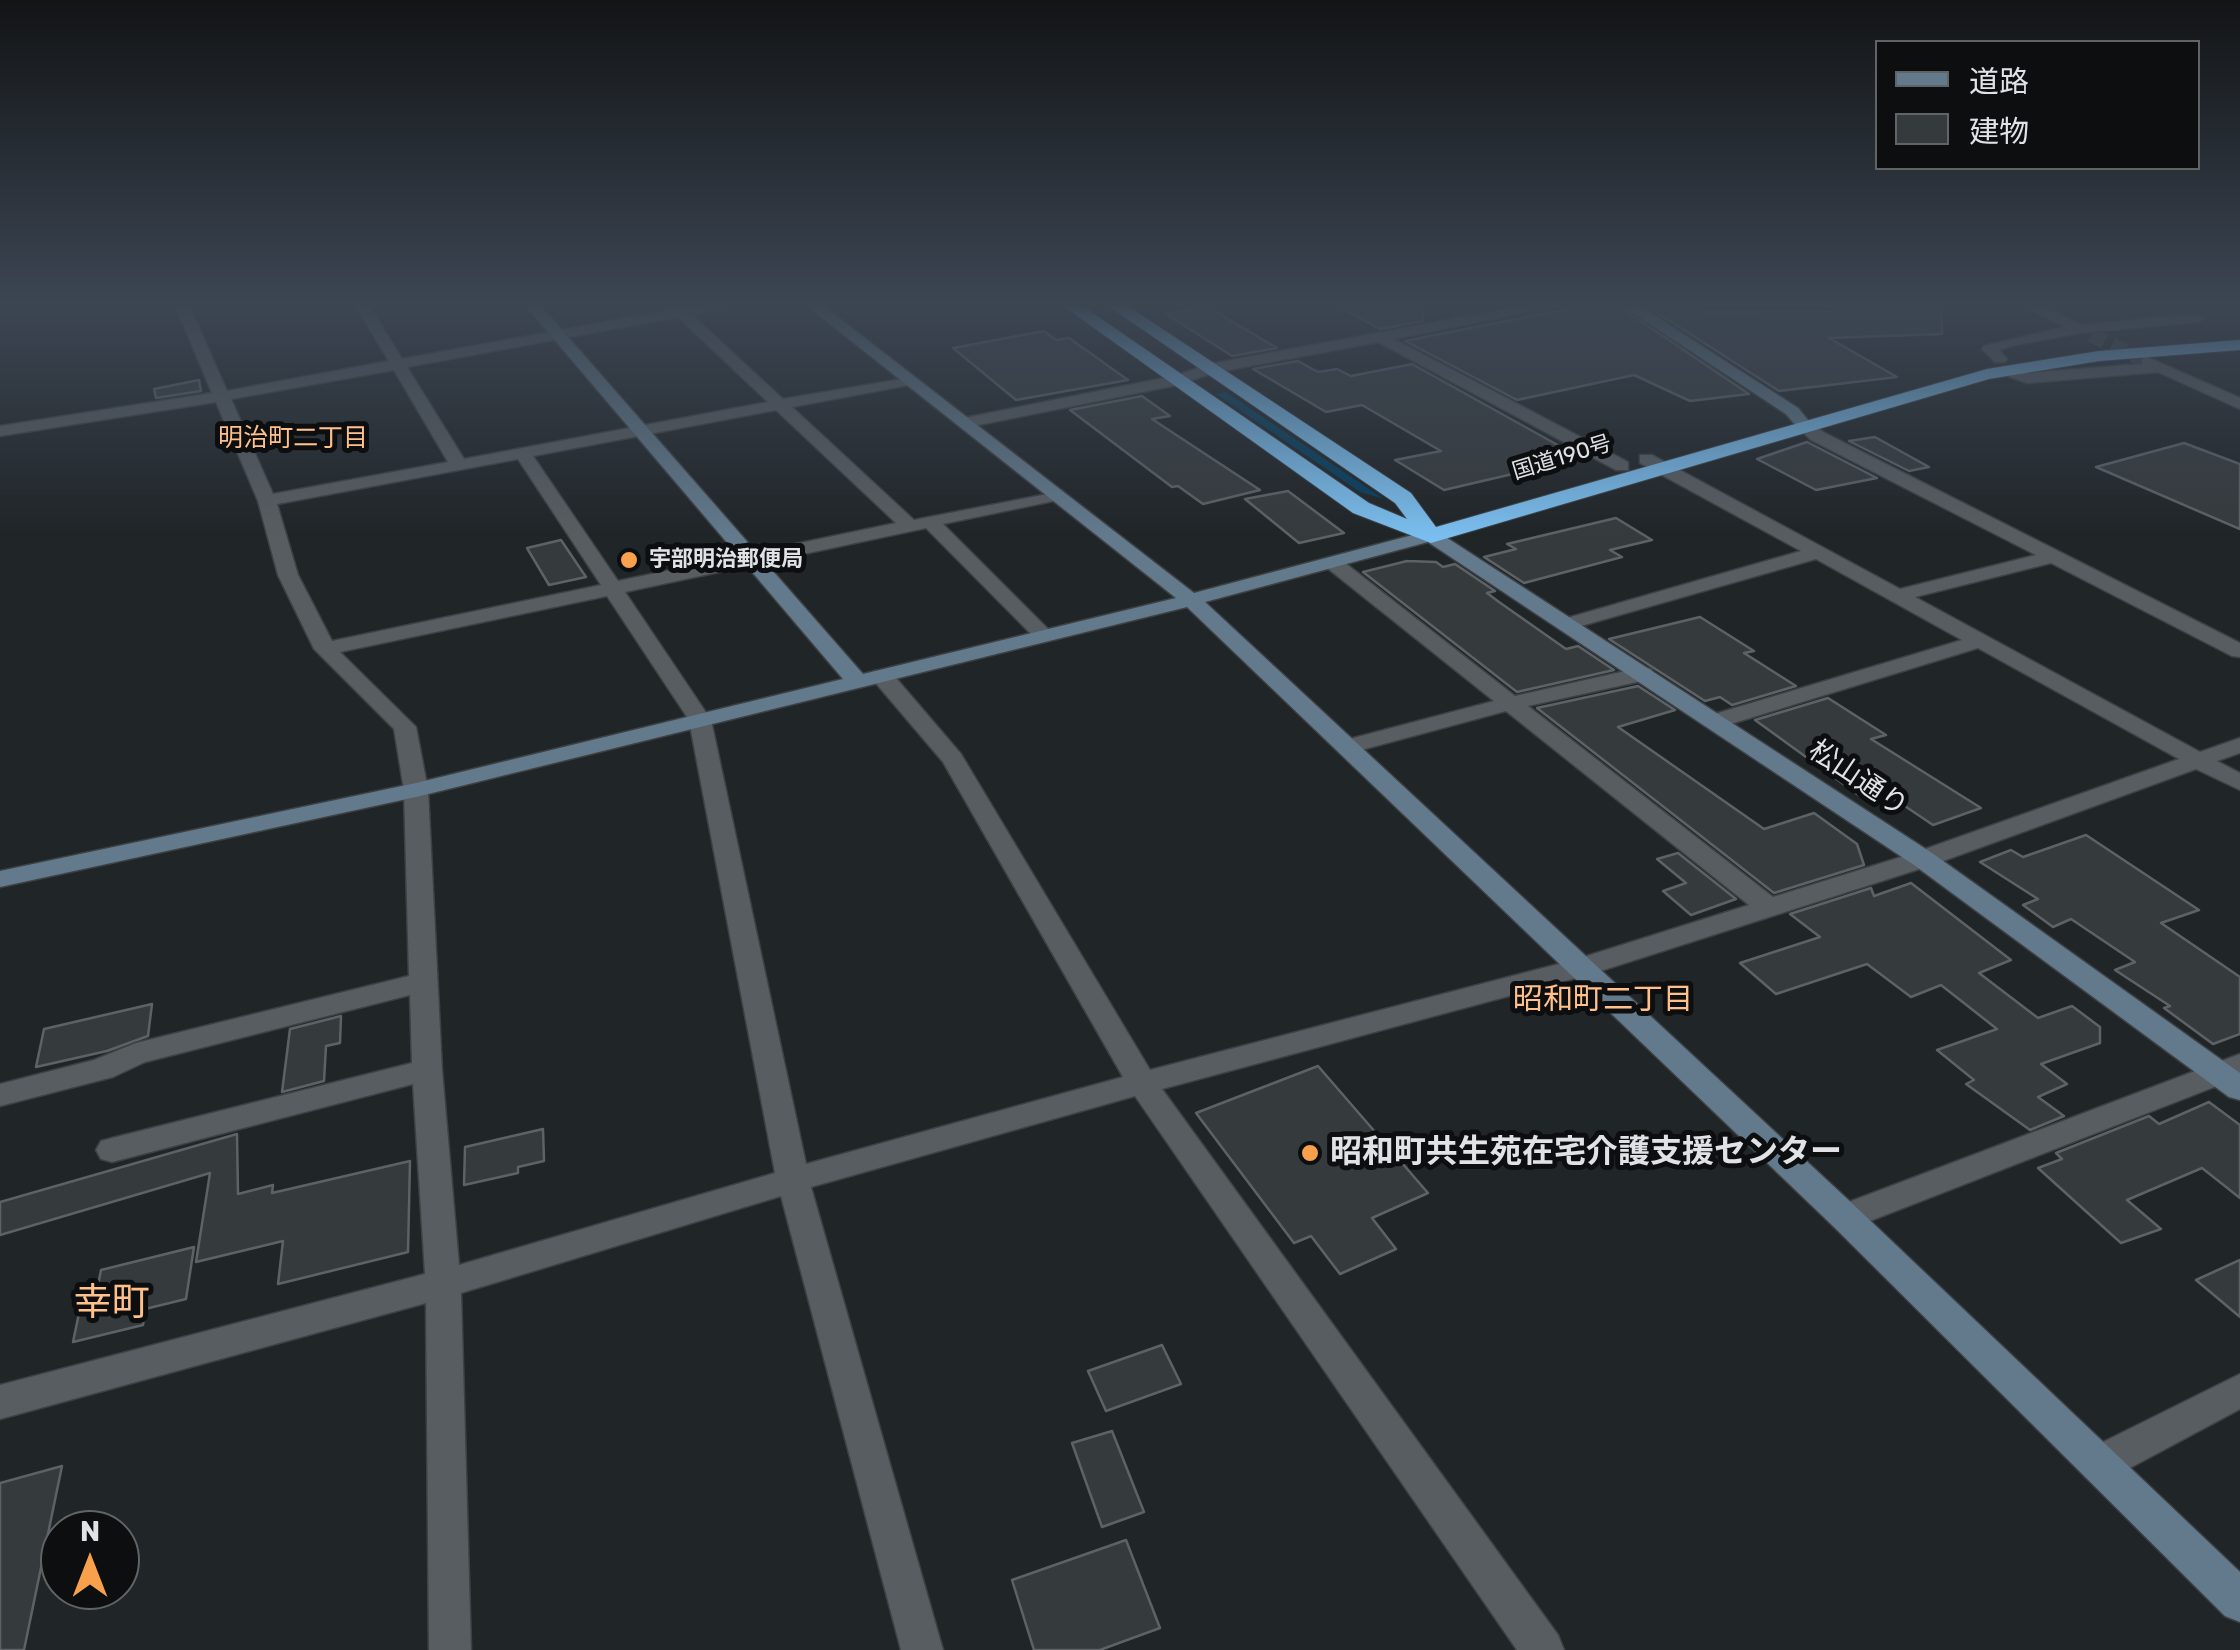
<!DOCTYPE html>
<html>
<head>
<meta charset="utf-8">
<style>
	body { margin:0 }
	#map { position:relative; width:2240px; height:1650px; overflow:hidden; background:#202528; font-family:Rubik,"Noto Sans JP",sans-serif }
	canvas { display:block }
	.legend { position:absolute; left:1875px; top:40px; width:325px; height:130px; box-sizing:border-box; background:#0c0e0f; border:2px solid #616365; margin:0; padding:12px 18px; list-style:none; font-size:30px; color:#e0e3e5 }
	.legend li { display:flex; align-items:center; gap:20px; height:50px }
	.legend b { width:50px; border:2px solid #616365 }
	.north { position:absolute; left:40px; top:1510px; width:100px; height:100px; box-sizing:border-box; background:#0c0e0f; border:2px solid #616365; border-radius:50%; rotate:0deg; font-size:28px; font-weight:700; line-height:40px; text-align:center; color:#e0e3e5 }
	.north::after { content:''; display:block; margin:auto; width:35px; height:45px; background:#f9a04c; clip-path:polygon(50% 0,100% 100%,50% 72%,0 100%) }
</style>
</head>
<body>
<div id="map">
<canvas width="2240" height="1650"></canvas>
<ul class="legend">
<li><b style="height:12px;background:#627a8c"></b>道路</li>
<li><b style="height:28px;background:#353a3d"></b>建物</li>
</ul>
<div class="north">N</div>
</div>
<script>
const g = document.querySelector('canvas').getContext('2d');
g.lineJoin = 'round';
function fillPath(path, color) { g.fillStyle = color; g.fill(path, 'evenodd'); }
const poly = rows => new Path2D(rows.map(r => 'M' + r).join(''));
function stroke(path, color, width, dash) { g.strokeStyle = color; g.lineWidth = width; g.lineCap = dash ? 'butt' : 'round'; g.setLineDash(dash || []); g.stroke(path); }
function drawText(font, color, halo, rows, align = 'center') {
  g.font = font + ' Rubik,"Noto Sans JP",sans-serif'; g.lineWidth = 10; g.setLineDash([]); g.textBaseline = 'middle'; g.strokeStyle = halo; g.fillStyle = color; for (const [text, x, y, turn = 0] of rows) {
    g.save(); g.translate(x, y); g.rotate((+turn || 0) * Math.PI / 180); g.textAlign = isNaN(turn) ? turn : align; if (halo) g.strokeText(text, 0, 0); g.fillText(text, 0, 0); g.restore();
  }
}
const green = poly([
	[1226,392,1384,499,1360,492,1216,394]
]);
const building = poly([
	[1335,305,1422,305,1423,321,1380,329,1335,305],
	[1587,305,1617,305,1749,394,1690,401,1634,375,1517,400,1405,341,1587,305],
	[1645,305,1697,305,1707,312,1836,311,1829,305,1941,309,1942,334,1829,338,1897,377,1779,391,1645,305],
	[1208,307,1277,348,1232,356,1166,314,1208,307],
	[1044,331,1056,340,1069,338,1128,380,1016,400,953,348,1044,331],
	[1298,361,1318,372,1337,369,1351,376,1412,364,1581,458,1444,490,1395,460,1441,451,1362,405,1326,412,1253,369,1298,361],
	[199,380,201,391,156,398,154,389,199,380],
	[1142,396,1170,416,1152,419,1260,490,1203,504,1178,486,1172,487,1070,410,1142,396],
	[1875,437,1929,467,1909,471,1849,441,1875,437],
	[1807,442,1809,443,1877,478,1816,490,1757,459,1807,442],
	[2184,443,2240,464,2240,529,2096,467,2184,443],
	[1288,491,1344,533,1299,543,1245,499,1288,491],
	[1616,518,1652,540,1610,550,1622,557,1524,583,1484,557,1516,549,1507,544,1616,518],
	[561,540,586,577,549,585,527,548,561,540],
	[1407,561,1436,562,1443,567,1455,564,1495,591,1487,593,1499,602,1566,649,1578,646,1614,670,1517,692,1363,572,1407,561],
	[1700,617,1754,651,1744,653,1796,686,1732,705,1720,697,1705,701,1609,639,1700,617],
	[1638,686,1675,710,1618,727,1764,829,1814,813,1857,844,1864,865,1774,893,1537,708,1638,686],
	[1828,698,1886,735,1871,739,1981,808,1933,825,1884,792,1864,799,1755,720,1828,698],
	[2086,835,2199,910,2161,923,2240,977,2240,1034,2213,1044,2164,1008,2170,1006,2115,970,2135,962,2071,919,2053,927,2023,905,2038,899,1980,862,2011,850,2023,857,2086,835],
	[1678,853,1736,899,1691,915,1663,891,1686,883,1657,859,1678,853],
	[1911,883,2011,960,1979,973,2038,1018,2072,1006,2100,1027,2100,1043,2041,1064,2067,1084,2038,1097,2064,1116,2030,1130,1966,1084,1974,1080,1937,1050,1997,1029,1941,985,1911,997,1867,964,1776,994,1740,963,1820,937,1790,914,1871,888,1874,896,1911,883],
	[152,1004,148,1036,107,1051,36,1067,44,1029,152,1004],
	[341,1016,340,1043,326,1046,324,1081,282,1092,290,1029,341,1016],
	[1318,1066,1428,1193,1372,1218,1396,1249,1340,1274,1311,1236,1294,1243,1196,1113,1318,1066],
	[2209,1102,2240,1125,2240,1198,2202,1168,2127,1200,2161,1229,2121,1243,2038,1168,2062,1159,2056,1153,2149,1116,2159,1124,2209,1102],
	[543,1129,544,1161,518,1167,518,1173,464,1185,465,1147,543,1129],
	[237,1134,238,1194,273,1185,272,1193,410,1161,408,1252,278,1284,283,1241,196,1262,210,1173,0,1235,0,1202,237,1134],
	[194,1247,186,1299,145,1309,143,1325,73,1342,82,1299,96,1295,101,1270,194,1247],
	[2240,1260,2240,1317,2196,1280,2240,1260],
	[1162,1345,1181,1384,1106,1411,1088,1371,1162,1345],
	[1112,1431,1144,1512,1102,1527,1072,1443,1112,1431],
	[62,1466,24,1650,0,1650,0,1483,62,1466],
	[1126,1540,1160,1628,1100,1650,1034,1650,1012,1580,1126,1540]
]);
const streetTunnel = poly([
	[2091,335,2147,361]
]);
const street = poly([
	[175,305,189,305,227,391,389,361,355,305,369,305,402,359,671,310,666,305,731,305,692,315,783,399,914,377,914,383,909,385,792,407,914,520,1063,491,1063,499,943,524,1050,631,1053,635,1050,639,1043,641,1036,639,926,528,625,592,711,720,806,1164,1123,1077,943,762,874,681,871,676,874,671,890,671,961,754,1150,1070,1574,960,1749,905,1506,711,1350,753,1342,751,1338,746,1342,741,1494,701,1326,567,1326,559,1340,559,1515,696,1643,667,1651,669,1654,674,1651,679,1528,706,1773,897,1914,853,2179,759,1978,648,1724,726,1708,726,1705,721,1708,716,1962,640,1816,559,1574,628,1560,628,1557,624,1560,620,1801,551,1640,463,1640,455,1652,455,1900,589,2036,555,1811,440,1796,425,1810,422,1823,432,2240,643,2240,657,2232,656,2051,563,1915,597,2200,752,2240,738,2240,753,2217,761,2240,773,2240,790,2196,769,1932,865,1591,974,1162,1089,1558,1635,1564,1650,1517,1650,1135,1096,811,1187,943,1650,901,1650,781,1196,461,1293,471,1650,429,1650,426,1303,0,1419,0,1385,425,1274,413,1084,112,1162,101,1159,96,1150,101,1141,112,1138,412,1063,410,995,145,1062,113,1077,0,1106,0,1084,94,1060,136,1043,409,976,404,790,394,729,314,649,278,575,258,501,216,402,0,436,0,426,212,393,175,305],
	[678,317,768,402,464,459,407,367,678,317],
	[394,370,448,462,273,494,231,399,394,370],
	[776,410,896,523,618,581,533,456,776,410],
	[518,459,601,585,332,641,298,575,277,504,518,459],
	[607,596,689,720,775,1173,459,1265,442,1070,428,790,416,727,340,652,607,596],
	[1529,305,1560,305,1394,339,1628,462,1628,470,1616,470,1378,342,1213,373,1177,385,964,428,956,423,964,418,1174,376,1210,364,1529,305],
	[2022,305,2041,305,2082,325,2198,314,2205,318,2198,322,2079,333,2011,346,1999,350,2007,359,2005,362,1995,362,1982,349,1984,346,2065,327,2022,305],
	[2147,357,2240,398,2240,409,2158,372,2027,383,1995,371,2003,366,2028,373,2142,364,2142,358,2147,357],
	[2240,1054,2240,1077,1857,1226,1845,1230,1833,1226,1828,1217,1833,1208,2240,1054],
	[2240,1374,2240,1409,2113,1477,2099,1482,2085,1477,2080,1464,2085,1451,2240,1374]
]);
const secondary = poly([
	[525,305,540,305,863,674,1176,598,806,305,822,305,1194,593,1424,532,1438,532,1932,853,2240,1073,2240,1100,2229,1097,1914,865,1428,542,1205,602,1857,1208,2240,1572,2240,1622,2225,1616,1833,1226,1187,607,416,797,0,887,0,871,416,783,843,679,525,305],
	[1621,305,1638,305,1798,408,1812,425,1798,428,1786,414,1621,305]
]);
const highway = poly([
	[1062,305,1081,305,1369,503,1407,519,1395,503,1107,305,1126,305,1411,493,1436,527,1987,369,2099,351,2240,340,2240,350,2099,361,1989,379,1431,543,1353,513,1062,305]
]);
const markers = [
	[629,560,10,"#f9a04c"],
	[1310,1153,10,"#f9a04c"]
];
const farStreetnames = [
	["国道190号",1562,458,-17]
];
const farPoinames = [
	["宇部明治郵便局",649,560]
];
const farNeighbourhoodnames = [
	["明治町二丁目",293,439]
];
const streetNames = [
	["松山通り",1858,779,34]
];
const neighbourhoodNames = [
	["昭和町二丁目",1603,1000]
];
const nearPoinames = [
	["昭和町共生苑在宅介護支援センター",1330,1153]
];
const nearQuarternames = [
	["幸町",112,1304]
];
fillPath(green, '#053f60');
fillPath(building, '#353a3d');
stroke(building, '#5d6266', 2.5);
stroke(streetTunnel, '#3d4244', 15, [15, 8]);
stroke(street, '#3d4144', 3);
stroke(secondary, '#3d4144', 3);
stroke(highway, '#3d4144', 2);
fillPath(street, '#585d61');
fillPath(secondary, '#627a8c');
fillPath(highway, '#7abeef');
const sky = g.createLinearGradient(0, 0, 0, 536);
sky.addColorStop(0, '#121416');
sky.addColorStop(0.57, '#3c4653');
sky.addColorStop(1, '#3c465300');
g.fillStyle = sky;
g.fillRect(0, 0, 2240, 536);
for (const [x, y, r, color] of markers) { const dot = new Path2D(); dot.arc(x, y, r, 0, 2 * Math.PI); g.fillStyle = color; g.fill(dot); stroke(dot, '#0c0e0f', 4); }
drawText('22px', '#e0e3e5', '#0c0e0f', farStreetnames);
drawText('bold 22px', '#e0e3e5', '#0c0e0f', farPoinames, 'left');
drawText('25px', '#ffc08b', '#0c0e0f', farNeighbourhoodnames);
drawText('28px', '#e0e3e5', '#0c0e0f', streetNames);
drawText('30px', '#ffc08b', '#0c0e0f', neighbourhoodNames);
drawText('bold 32px', '#e0e3e5', '#0c0e0f', nearPoinames, 'left');
drawText('38px', '#ffc08b', '#0c0e0f', nearQuarternames);
</script>
</body>
</html>
